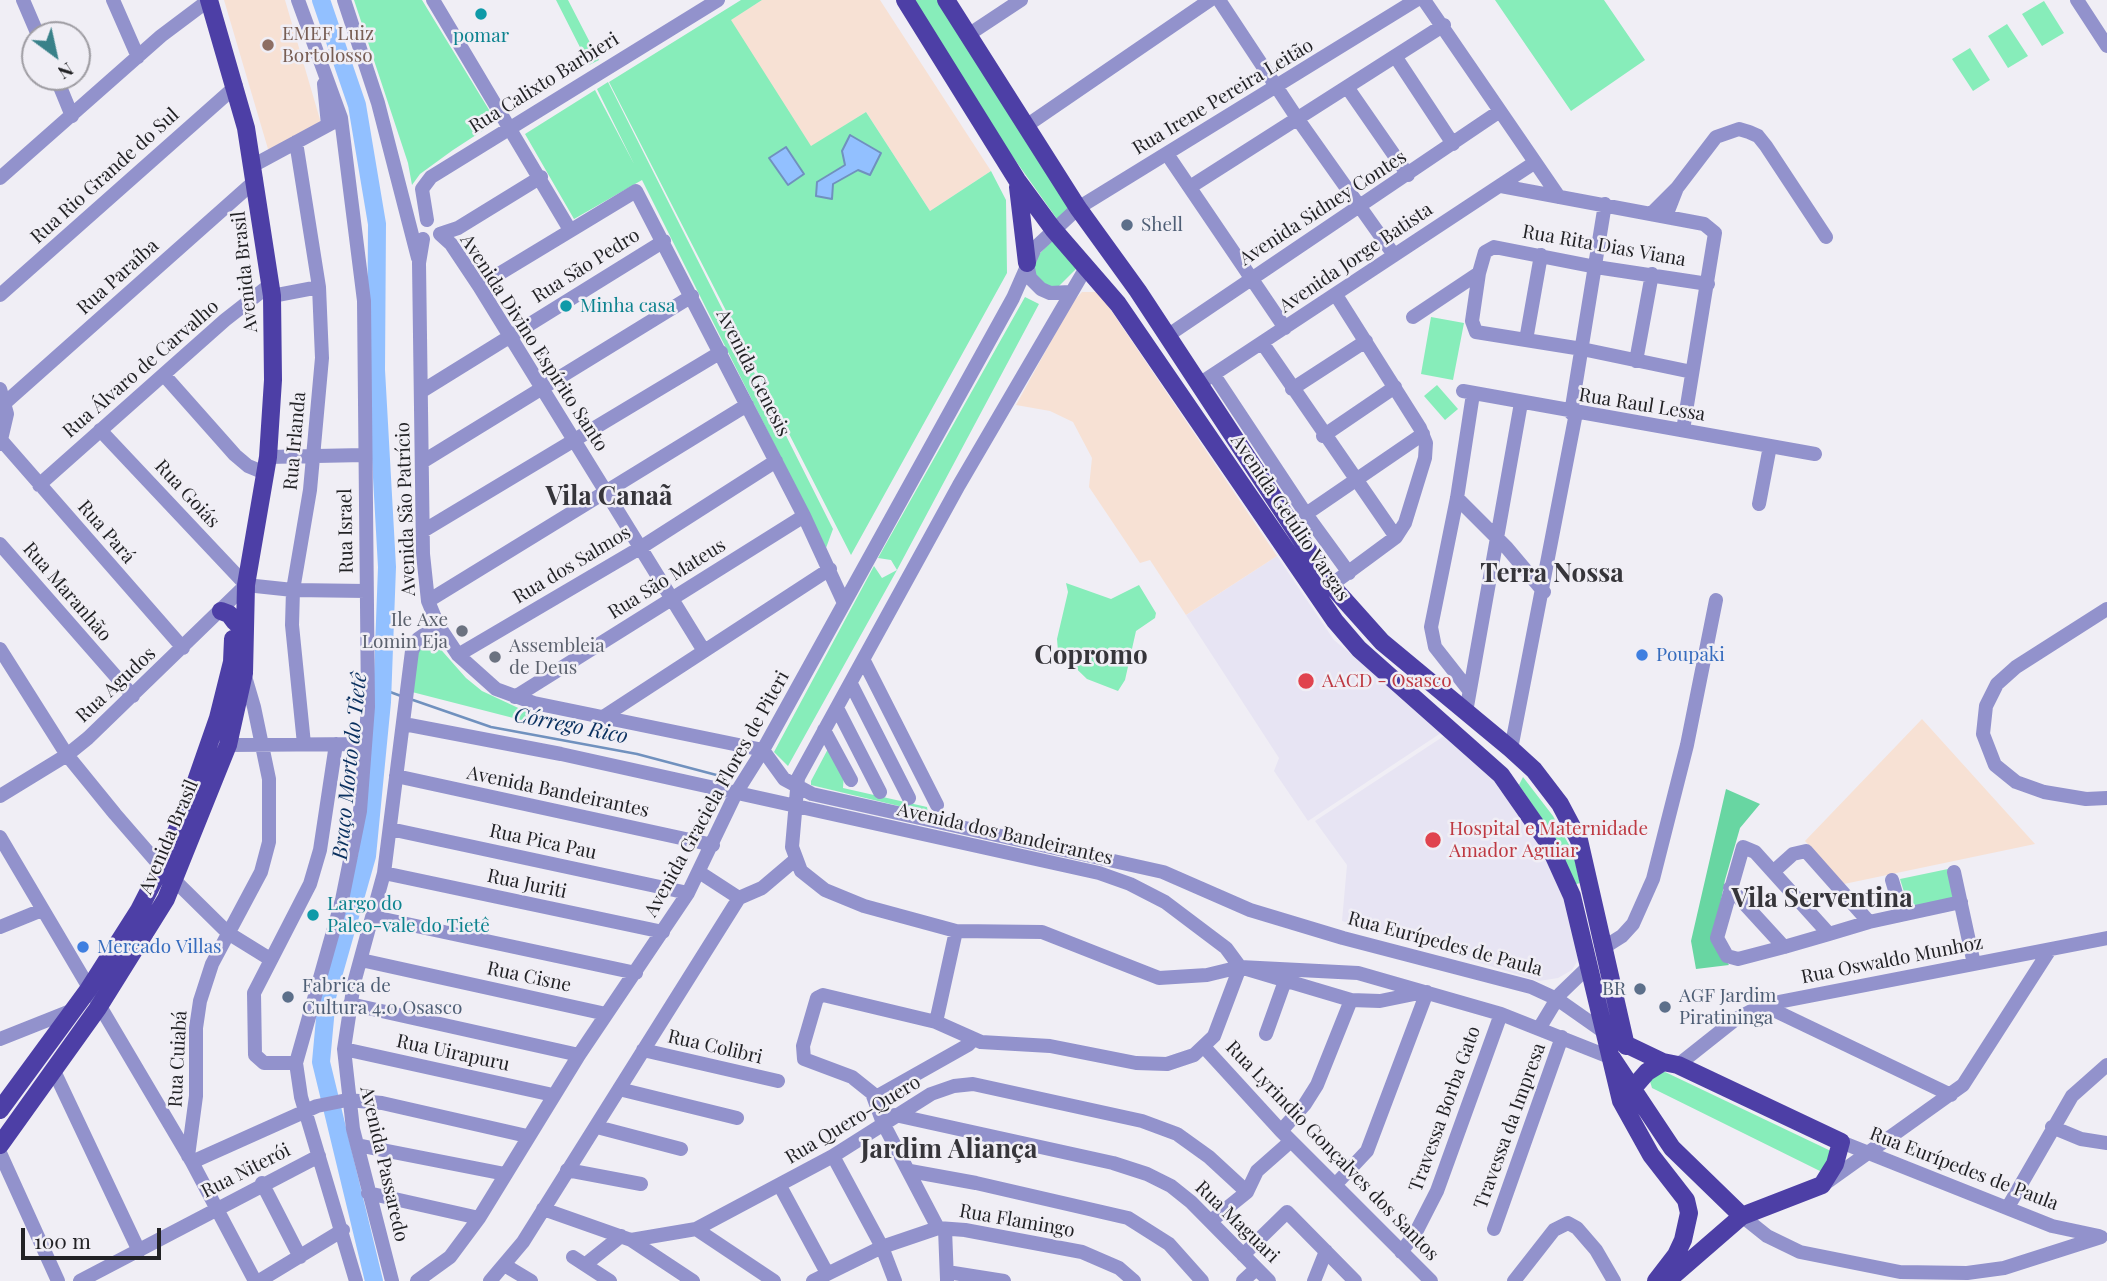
<!DOCTYPE html>
<html>
<head>
<meta charset="utf-8">
<style>
	body { margin:0 }
	#map { position:relative; width:2107px; height:1281px; overflow:hidden; background:#f0eef5; font-family:"Playfair Display",serif }
	canvas { display:block }
	.north { position:absolute; left:21px; top:21px; width:70px; height:70px; box-sizing:border-box; background:#f0eef5; border:2px solid #9e9ca2; border-radius:50%; rotate:147deg; font-size:19px; font-weight:700; line-height:28px; text-align:center; color:#222225 }
	.north::after { content:''; display:block; margin:auto; width:24px; height:32px; background:#398189; clip-path:polygon(50% 0,100% 100%,50% 72%,0 100%) }
	.scale { position:absolute; left:21px; top:1228px; width:140px; height:32px; box-sizing:border-box; border:4px solid #222225; border-top:0; padding-left:9px; font-size:21px; line-height:24px; white-space:nowrap; color:#222225; -webkit-text-stroke:5px #f0eef5; paint-order:stroke }
</style>
</head>
<body>
<div id="map">
<canvas width="2107" height="1281"></canvas>
<div class="north">N</div>
<div class="scale">100 m</div>
</div>
<script>
const g = document.querySelector('canvas').getContext('2d');
g.lineJoin = 'round';
function fillPath(path, color) { g.fillStyle = color; g.fill(path, 'evenodd'); }
const poly = rows => new Path2D(rows.map(r => 'M' + r).join(''));
function stroke(path, color, width, dash) { g.strokeStyle = color; g.lineWidth = width; g.lineCap = dash ? 'butt' : 'round'; g.setLineDash(dash || []); g.stroke(path); }
function drawText(font, color, halo, rows, align = 'center') {
  g.font = font + ' "Playfair Display",serif'; g.lineWidth = 5; g.setLineDash([]); g.textBaseline = 'middle'; g.strokeStyle = halo; g.fillStyle = color; for (const [text, x, y, turn = 0] of rows) {
    g.save(); g.translate(x, y); g.rotate((+turn || 0) * Math.PI / 180); g.textAlign = isNaN(turn) ? turn : align; if (halo) g.strokeText(text, 0, 0); g.fillText(text, 0, 0); g.restore();
  }
}
const built = poly([
	[1277,556,1334,640,1444,731,1308,821,1274,771,1279,758,1186,615],
	[1447,734,1517,802,1568,905,1578,960,1572,970,1558,978,1539,981,1342,921,1347,865,1315,821]
]);
const education = poly([
	[224,0,285,0,321,123,271,151,268,149],
	[762,0,880,0,991,171,930,211,866,112,811,147,730,20],
	[1082,292,1096,292,1102,297,1277,556,1186,615,1150,560,1140,563,1089,487,1092,458,1073,422,1050,411,1016,405,1072,303],
	[1922,719,2035,844,1844,884,1805,841]
]);
const green = poly([
	[354,0,422,0,494,118,493,124,453,150,420,174,412,185,408,163],
	[556,0,568,0,599,60,589,65],
	[741,0,762,0,731,20,811,146,866,112,930,211,991,171,1006,200,1007,273,851,555,609,82],
	[914,0,937,0,942,5,1070,207,1057,219,1008,150],
	[1495,0,1604,0,1645,60,1571,111],
	[2044,1,2064,33,2042,46,2022,14],
	[2007,24,2028,56,2008,68,1988,36],
	[1970,48,1990,80,1973,91,1952,59],
	[608,82,833,529,826,548,642,180,574,219,525,134,595,90,634,164,597,89],
	[1053,239,1078,267,1059,286,1051,287,1033,280,1035,259],
	[1025,297,1039,304,897,570,788,766,774,752,874,566,882,578,897,570,891,560,878,558],
	[1431,317,1464,323,1453,380,1421,374],
	[1437,385,1458,409,1445,420,1424,396],
	[1066,583,1111,599,1139,585,1156,613,1155,618,1136,631,1125,680,1118,691,1087,679,1058,651,1057,639,1068,592],
	[425,644,436,644,466,678,482,691,529,713,529,722,412,692,417,651],
	[829,747,844,774,843,788,927,807,928,813,811,785,811,781],
	[1523,777,1553,816,1573,852,1580,883,1573,885,1555,838,1519,785],
	[1948,869,1955,899,1909,908,1900,879],
	[1663,1071,1833,1152,1826,1174,1652,1088,1649,1078]
]);
const forest = poly([
	[1726,789,1760,804,1740,828,1725,880,1713,942,1729,965,1696,969,1691,941]
]);
const water = poly([
	[850,135,881,153,870,175,858,170,833,184,832,199,816,196,817,182,845,165,842,151,850,135],
	[786,147,804,174,788,185,769,158,786,147]
]);
const stream = poly([
	[382,689,401,696],
	[413,700,491,727,637,754,724,777]
]);
const river = poly([
	[321,0,357,105,377,224,376,370,387,567,382,702,367,856,327,997,321,1062,374,1281]
]);
const minor = poly([
	[23,0,38,35],
	[113,0,138,57],
	[298,0,341,118,364,301,368,707,360,811,342,900,296,1063,301,1097,356,1281],
	[344,0,378,103,418,258],
	[433,0,570,230],
	[1219,0,1297,118,1394,255],
	[1424,0,1559,197],
	[2077,0,2107,46],
	[968,35,1021,0],
	[1395,56,1453,144],
	[56,77,72,116],
	[324,84,328,125],
	[1347,87,1408,175],
	[1026,126,1210,0],
	[296,142,319,287,322,358,310,490,293,590,292,625,304,744],
	[1167,154,1285,328],
	[254,165,341,118],
	[541,177,458,228,440,234,451,244,479,286,704,651],
	[0,178,161,36,209,0],
	[1501,186,1704,224,1715,233,1683,430],
	[1190,187,1444,25],
	[1677,188,1716,137,1739,129,1749,132,1758,136,1766,146,1826,237],
	[1652,213,1677,188,1666,216],
	[427,220,422,189,431,177,718,0],
	[423,239,419,263,423,554,428,601,438,625,458,655,496,689,534,703,763,750,784,779,812,794,1163,872,1250,910,1343,938,1531,987,1557,999,1604,1032],
	[1027,263,1030,278,1041,289,1050,293,1070,292],
	[1087,266,959,485,798,778,792,847,801,871,825,890,864,906,956,931,1042,932,1159,978,1207,975,1240,967,1358,973,1501,1014,1612,1058],
	[479,286,636,191,804,516,844,603],
	[0,295,236,86],
	[272,296,319,287],
	[1413,317,1479,273],
	[1167,336,1500,111],
	[1526,340,1541,255],
	[1263,344,1396,537],
	[1636,361,1652,274],
	[1692,372,1582,349,1476,332,1472,321,1479,273,1485,252,1494,247,1596,267,1708,284],
	[164,375,235,455,248,466,265,473],
	[1214,375,1306,514,1349,573],
	[1199,384,1534,163],
	[0,389,7,414,0,444],
	[1292,389,1366,341],
	[422,391,664,241],
	[1463,391,1815,454],
	[6,402,256,180],
	[1571,413,1605,204],
	[100,430,246,585],
	[1323,436,1395,387],
	[2,441,183,648],
	[268,457,364,455],
	[422,462,692,296],
	[39,485,225,320,271,284],
	[1457,498,1507,548,1544,592],
	[1759,504,1770,446],
	[1306,514,1423,434],
	[423,531,721,352],
	[0,544,133,696],
	[246,585,293,590,366,591],
	[1331,585,1396,537,1405,523,1425,458,1426,443,1420,428,1336,295],
	[428,601,747,405],
	[2107,609,2016,667,1997,684,1986,706,1983,734,1995,765,2016,782,2044,792,2086,799,2107,798],
	[0,649,67,755,115,814,161,867,228,933,270,959],
	[458,655,640,548,776,461],
	[864,661,937,805],
	[851,684,909,798],
	[1468,689,1435,647,1431,627,1457,498,1473,394],
	[515,697,804,516],
	[837,708,880,792],
	[1466,712,1521,403],
	[603,717,830,569],
	[404,724,561,754,1099,873,1130,884,1165,902,1226,948,1240,967,1351,1000,1380,1001,1424,992],
	[824,730,851,780],
	[228,745,365,744],
	[1511,749,1576,413],
	[396,776,713,845],
	[0,796,67,755,88,738,246,585],
	[390,829,688,893],
	[0,837,192,1162,255,1281],
	[699,872,739,898],
	[1773,872,1793,854,1806,851,1869,922],
	[1954,872,1974,964],
	[384,873,663,932],
	[1892,880,1902,914],
	[1730,888,1784,947],
	[374,917,636,973],
	[0,927,42,910],
	[1829,934,1755,852,1743,847,1717,938,1727,956,1738,959,1784,947,1829,934,1869,922,1961,902],
	[1603,948,1622,936,1633,924,1653,879,1687,745,1716,600],
	[361,960,606,1014],
	[350,1004,579,1055],
	[1763,1005,1951,1095],
	[936,1022,956,931],
	[1540,1027,1560,994,1588,967],
	[1266,1034,1285,981],
	[0,1039,73,1010],
	[1205,1048,1281,1131,1431,1281],
	[344,1049,553,1095],
	[643,1050,778,1081],
	[296,1063,264,1063,255,1055,254,993,310,884,320,850,336,744],
	[1678,1065,1736,1019,1763,1005,2107,938],
	[54,1071,139,1251],
	[619,1089,737,1118],
	[874,1098,968,1045,973,1040],
	[895,1115,1113,1163,1147,1174,1171,1186,1191,1202,1269,1281],
	[597,1127,681,1149],
	[2052,1127,2081,1139,2107,1143],
	[1281,1131,1305,1104,1317,1085,1351,1000],
	[1841,1142,2052,1226,2099,1236],
	[357,1145,505,1174],
	[0,1153,58,1281],
	[188,1156,196,1096,196,1028,200,1001,212,964,261,872,269,842,269,779,254,707,244,673],
	[833,1156,882,1247,895,1281],
	[192,1162,317,1106,347,1100,382,1103,527,1136],
	[567,1170,641,1184],
	[910,1171,976,1183,1128,1218,1169,1244,1202,1281],
	[262,1183,300,1257],
	[1335,1185,1367,1151,1427,992],
	[1823,1185,1963,1085,2049,951],
	[780,1186,827,1273],
	[368,1193,479,1218],
	[2008,1207,2072,1096,2107,1065],
	[543,1209,631,1240,693,1281],
	[1742,1216,1767,1236,1800,1252,1900,1272,1967,1273,2004,1268,2101,1237],
	[1211,1221,1247,1192,1257,1171,1291,1141],
	[938,1228,883,1123,872,1093,852,1077,804,1059,803,1046,817,998,823,995,936,1022,981,1042,1050,1046,1136,1063,1167,1064,1194,1055,1214,1036,1240,967],
	[696,1229,774,1281],
	[945,1229,947,1280],
	[1494,1229,1562,1037],
	[631,1240,696,1229,833,1156,931,1094,954,1086,973,1084,1142,1121,1177,1134,1209,1157,1247,1192],
	[1401,1252,1415,1234,1437,1191,1501,1014],
	[1243,1255,1287,1212,1355,1281],
	[573,1257,610,1281],
	[586,1264,621,1236],
	[506,1266,531,1281],
	[947,1272,1004,1281],
	[80,1281,319,1156],
	[259,1281,343,1230],
	[392,1281,353,1129,344,1049,354,983,384,873,412,651,418,639,438,625],
	[417,1281,450,1257,479,1218,579,1055,688,893,736,793,763,750,1013,298,1035,248,1078,208,1416,0],
	[490,1281,523,1242,739,898,762,888,795,860],
	[813,1281,882,1247,938,1228,965,1230,1082,1252,1119,1268,1134,1281],
	[1243,1281,1256,1269],
	[1314,1281,1326,1251],
	[1514,1281,1554,1230,1568,1223,1577,1228,1596,1250,1614,1281]
]);
const major = poly([
	[905,0,1017,180,1053,229,1118,304,1335,621,1359,649,1501,775,1547,841,1572,896,1621,1101,1651,1155,1686,1200,1689,1213,1683,1240,1676,1255,1656,1281],
	[946,0,1078,208,1138,291,1331,585,1382,642,1511,749,1534,770,1560,804,1579,840,1626,1046],
	[1018,187,1027,263],
	[221,611,229,614,235,622],
	[1617,1040,1663,1062,1678,1065,1841,1142,1835,1164,1822,1185,1742,1216,1667,1281],
	[1612,1058,1672,1148,1742,1216],
	[1634,1087,1647,1072,1663,1062],
	[0,1110,88,990,139,910,161,867,188,804,218,718,232,662,233,639],
	[0,1145,98,1008,166,899,228,745,244,673,246,585,268,457,273,380,272,296,246,128,209,0]
]);
const markers = [
	[481,14,7,"#0f9aa8"],
	[268,45,7,"#8d6e63"],
	[1127,225,7,"#5c6f8a"],
	[566,306,7,"#0f9aa8"],
	[462,631,7,"#6b7280"],
	[1642,655,7,"#3f7fe0"],
	[495,657,7,"#6b7280"],
	[1306,681,9,"#e0444e"],
	[1433,840,9,"#e0444e"],
	[313,915,7,"#0f9aa8"],
	[83,947,7,"#3f7fe0"],
	[1640,989,7,"#5c6f8a"],
	[288,997,7,"#5c6f8a"],
	[1665,1007,7,"#5c6f8a"]
];
const educationNames = [
	["EMEF Luiz",282,34],
	["Bortolosso",282,56]
];
const cultureNames = [
	["pomar",481,36,"center"],
	["Minha casa",580,306],
	["Largo do",327,904],
	["Paleo-vale do Tietê",327,926]
];
const streetNames = [
	["Rua Calixto Barbieri",544,83,-32],
	["Rua Irene Pereira Leitão",1223,97,-31],
	["Rua Rio Grande do Sul",105,176,-42],
	["Avenida Sidney Contes",1323,208,-33],
	["Rua Rita Dias Viana",1604,246,10],
	["Avenida Jorge Batista",1356,258,-34],
	["Rua São Pedro",586,266,-32],
	["Avenida Brasil",245,272,-96],
	["Rua Paraíba",118,277,-42],
	["Avenida Divino Espírito Santo",534,343,57],
	["Rua Álvaro de Carvalho",141,369,-41],
	["Avenida Genesis",753,373,63],
	["Rua Raul Lessa",1642,405,9],
	["Rua Irlanda",295,441,-85],
	["Rua Goiás",187,494,47],
	["Avenida São Patrício",406,509,-92],
	["Avenida Getúlio Vargas",1290,518,56],
	["Rua Israel",346,531,-91],
	["Rua Pará",106,532,49],
	["Rua dos Salmos",572,565,-31],
	["Rua São Mateus",667,579,-32],
	["Rua Maranhão",67,592,49],
	["Rua Agudos",116,685,-43],
	["Avenida Bandeirantes",558,792,12],
	["Avenida Graciela Flores de Piteri",717,794,-61],
	["Avenida dos Bandeirantes",1005,834,13],
	["Avenida Brasil",169,837,-67],
	["Rua Pica Pau",543,842,12],
	["Rua Juriti",527,884,12],
	["Rua Eurípedes de Paula",1445,944,15],
	["Rua Oswaldo Munhoz",1892,960,-11],
	["Rua Cisne",529,977,12],
	["Rua Colibri",715,1047,13],
	["Rua Uirapuru",453,1053,12],
	["Rua Cuiabá",178,1059,-87],
	["Travessa Borba Gato",1445,1109,-70],
	["Rua Quero-Quero",853,1120,-31],
	["Travessa da Impresa",1510,1126,-70],
	["Rua Lyrindio Gonçalves dos Santos",1332,1151,46],
	["Avenida Passaredo",384,1164,77],
	["Rua Eurípedes de Paula",1964,1169,21],
	["Rua Niterói",246,1171,-27],
	["Rua Flamingo",1017,1221,10],
	["Rua Maguari",1237,1222,44]
];
const serviceNames = [
	["Shell",1141,225],
	["Fabrica de",302,986],
	["Cultura 4.0 Osasco",302,1008],
	["BR",1626,989,"right"],
	["AGF Jardim",1679,996],
	["Piratininga",1679,1018]
];
const worshipNames = [
	["Ile Axe",448,620],
	["Lomin Eja",448,642],
	["Assembleia",509,646,"left"],
	["de Deus",509,668,"left"]
];
const shopNames = [
	["Poupaki",1656,655],
	["Mercado Villas",97,947]
];
const healthNames = [
	["AACD - Osasco",1322,681],
	["Hospital e Maternidade",1449,829],
	["Amador Aguiar",1449,851]
];
const waterNames = [
	["Córrego Rico",571,726,11],
	["Braço Morto do Tietê",350,766,-84]
];
const districtNames = [
	["Vila Canaã",609,497],
	["Terra Nossa",1552,574],
	["Copromo",1091,656],
	["Vila Serventina",1822,899],
	["Jardim Aliança",949,1150]
];
fillPath(built, '#e7e4f3');
fillPath(education, '#f7e1d4');
fillPath(green, '#87edba');
fillPath(forest, '#68d6a2');
fillPath(water, '#92c0ff');
stroke(water, '#7091be', 2);
stroke(stream, '#7091be', 2.5);
stroke(river, '#92c0ff', 18);
stroke(minor, '#9292cc', 14);
stroke(major, '#4d3fa6', 18);
for (const [x, y, r, color] of markers) { const dot = new Path2D(); dot.arc(x, y, r, 0, 2 * Math.PI); g.fillStyle = color; g.fill(dot); stroke(dot, '#f0eef5', 2.5); }
drawText('19px', '#785e54', '#f0eef5', educationNames, 'left');
drawText('19px', '#0d838f', '#f0eef5', cultureNames, 'left');
drawText('19px', '#222225', '#f0eef5', streetNames);
drawText('19px', '#4e5e75', '#f0eef5', serviceNames, 'left');
drawText('19px', '#5b616d', '#f0eef5', worshipNames, 'right');
drawText('19px', '#366cbe', '#f0eef5', shopNames, 'left');
drawText('19px', '#be3a42', '#f0eef5', healthNames, 'left');
drawText('italic 21px', '#09305f', '#f0eef5', waterNames);
drawText('bold 26px', '#36353a', '#f0eef5', districtNames);
</script>
</body>
</html>
